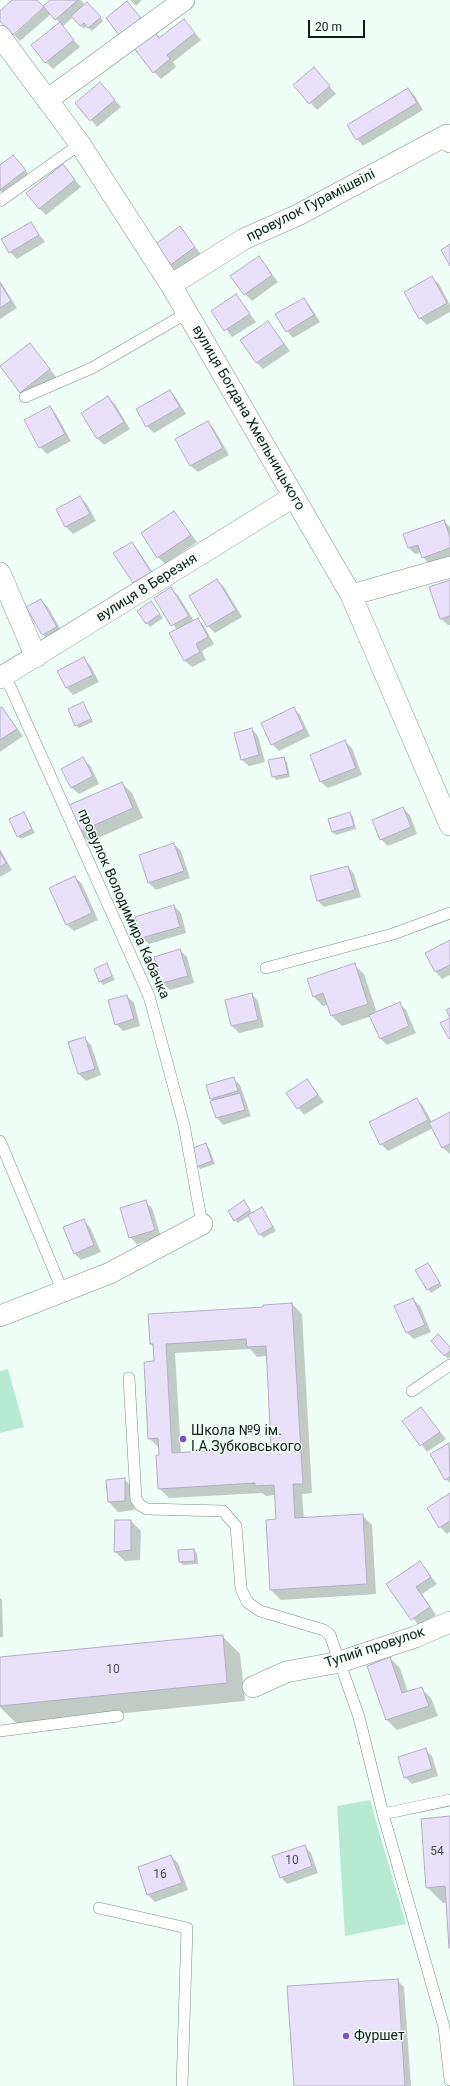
<!DOCTYPE html>
<html>
<head>
<meta charset="utf-8">
<style>
	body { margin:0 }
	#map { position:relative; width:450px; height:2086px; overflow:hidden; background:#effef6; font-family:Roboto,sans-serif }
	canvas { display:block }
	.scale { position:absolute; left:308px; top:20px; width:57px; height:18px; box-sizing:border-box; border:2px solid #121b17; border-top:0; padding-left:5px; font-size:12px; line-height:14px; white-space:nowrap; color:#121b17; -webkit-text-stroke:3px #effef6; paint-order:stroke }
</style>
</head>
<body>
<div id="map">
<canvas width="450" height="2086"></canvas>
<div class="scale">20 m</div>
</div>
<script>
const g = document.querySelector('canvas').getContext('2d');
g.lineJoin = 'round';
function fillPath(path, color) { g.fillStyle = color; g.fill(path, 'evenodd'); }
const poly = rows => new Path2D(rows.map(r => 'M' + r).join(''));
function stroke(path, color, width, dash) { g.strokeStyle = color; g.lineWidth = width; g.lineCap = dash ? 'butt' : 'round'; g.setLineDash(dash || []); g.stroke(path); }
function drawText(font, color, halo, rows, align = 'center') {
  g.font = font + ' Roboto,sans-serif'; g.lineWidth = 3; g.setLineDash([]); g.textBaseline = 'middle'; g.strokeStyle = halo; g.fillStyle = color; for (const [text, x, y, turn = 0] of rows) {
    g.save(); g.translate(x, y); g.rotate((+turn || 0) * Math.PI / 180); g.textAlign = isNaN(turn) ? turn : align; if (halo) g.strokeText(text, 0, 0); g.fillText(text, 0, 0); g.restore();
  }
}
const green = poly([
	[8,1369,24,1427,0,1433,0,1371],
	[370,1800,406,1924,345,1936,337,1806]
]);
const shadow = poly([
	[52,0,81,0,85,5,87,3,103,21,92,31,87,26,84,29,73,17,62,27,80,47,53,69,46,62,60,23,51,14,20,41,14,35],
	[130,0,142,0,136,6],
	[184,20,201,40,173,62,176,67,161,79,154,72,155,33,160,38],
	[320,75,336,94,317,110,294,85],
	[100,83,121,107,97,127,91,120],
	[408,89,415,96,423,110,363,146,357,139],
	[13,156,32,178,7,197,0,191,0,167],
	[63,165,81,187,46,215,39,208],
	[31,223,45,242,17,259,10,252],
	[180,228,201,254,172,275,166,268],
	[259,257,278,282,252,301,245,294],
	[432,278,439,284,450,305,450,312,427,325,420,318],
	[0,281,17,308,0,319],
	[236,295,256,322,232,337,212,311],
	[304,299,310,306,320,322,293,338,287,331],
	[268,322,290,351,263,369,256,362],
	[30,344,56,377,28,399,21,392],
	[170,391,176,398,186,414,154,433,147,426],
	[108,398,115,404,130,429,104,445,97,438],
	[50,407,56,414,71,441,47,454,40,447],
	[208,422,214,429,229,455,198,472,191,466,176,439],
	[80,497,87,504,96,521,73,534,66,527,57,509],
	[174,512,197,542,165,564,158,557],
	[444,521,450,527,450,557,429,564,423,557,421,553,415,554,409,548],
	[131,543,138,550,157,579,140,589,133,583],
	[217,580,224,587,242,617,215,633,208,626],
	[450,581,450,625,448,625,441,619],
	[171,588,178,595,194,621,198,619,204,626,214,644,202,651,206,660,192,667,185,661,171,634,177,630,156,598],
	[41,600,48,607,63,634,49,641,43,634],
	[151,602,163,618,150,627,138,611],
	[84,659,90,665,99,682,73,695,67,688,58,671],
	[83,703,93,722,79,728,76,725],
	[2,708,23,736,0,752,0,709],
	[294,709,300,715,310,736,279,751,272,744],
	[252,729,258,736,265,762,249,766,242,760],
	[345,741,352,748,362,775,328,788,321,782,311,755],
	[83,759,90,765,99,784,79,794,72,788,63,770],
	[284,759,287,762,290,777,276,780,273,776],
	[122,783,132,793,143,818,89,842,79,832],
	[403,808,410,815,417,834,388,846,381,839],
	[24,813,35,833,21,839,18,836],
	[350,813,353,817,356,829,336,835,332,832],
	[174,844,181,851,190,878,156,890,149,883,140,856],
	[0,849,12,870,0,877],
	[348,867,354,874,361,897,324,907,317,900],
	[75,877,82,884,98,920,74,931,67,925],
	[174,906,181,913,186,933,149,944,142,938],
	[450,941,450,975,442,979,436,972,426,953],
	[180,950,187,957,194,983,170,990,163,983,156,957],
	[107,964,115,980,103,985,100,981],
	[354,965,364,974,377,1013,399,1003,406,1010,416,1033,387,1045,380,1038,371,1016,342,1026,332,1016,328,1005,323,1006,313,996],
	[252,994,258,1001,264,1027,239,1033,232,1026],
	[127,996,134,1003,140,1026,123,1031,116,1024],
	[84,1038,91,1045,101,1075,86,1081,79,1074,69,1043],
	[233,1078,240,1085,251,1116,223,1125,217,1118,212,1102,214,1102,211,1099],
	[307,1080,324,1102,304,1115,287,1094],
	[417,1099,423,1106,432,1122,450,1113,450,1154,443,1148,433,1128,388,1151,381,1144],
	[206,1145,209,1148,215,1164,200,1169,197,1166],
	[145,1201,152,1208,161,1237,137,1244,130,1237],
	[243,1201,253,1214,262,1209,276,1231,263,1238,249,1216,238,1223,235,1220],
	[83,1220,90,1227,101,1252,81,1260,74,1253],
	[427,1264,442,1286,431,1293,428,1289],
	[413,1299,420,1306,431,1332,414,1339,407,1333,396,1307],
	[292,1304,302,1314,312,1493,302,1494,304,1519,362,1515,372,1525,376,1594,281,1600,271,1590,267,1521,277,1520,275,1495,266,1496,262,1493,169,1498,159,1488,160,1449,149,1438,155,1362,155,1348,151,1344,264,1308],
	[250,1349,257,1357,267,1356,272,1448,181,1453,175,1353],
	[432,1341,450,1348,450,1357,448,1359],
	[421,1408,446,1439,427,1452,403,1421],
	[449,1444,450,1446,450,1483,446,1479],
	[124,1479,134,1489,135,1510,118,1512,109,1502,107,1481],
	[450,1495,450,1532,447,1534,440,1527],
	[131,1521,141,1531,140,1560,125,1561,115,1552],
	[194,1550,197,1553,198,1564,183,1565,180,1562],
	[420,1562,437,1584,422,1594,436,1615,419,1626,388,1584],
	[0,1598,2,1600,3,1637,0,1637],
	[222,1636,240,1654,245,1701,17,1724,0,1707,0,1658],
	[390,1658,400,1668,408,1692,421,1688,431,1698,438,1716,397,1730,387,1720],
	[425,1749,432,1756,438,1776,412,1784,405,1777],
	[450,1817,450,1947,447,1903,443,1903,427,1887],
	[304,1846,311,1853,318,1873,287,1884,281,1877],
	[171,1856,178,1863,188,1890,155,1902,148,1895,139,1868],
	[397,1980,404,1987,411,2086,295,2086]
]);
const building = poly([
	[12,0,37,0,44,7,13,35,0,21,0,11,12,0],
	[50,0,78,0,55,20,43,6,50,0],
	[127,1,141,18,119,35,106,18,127,1],
	[87,2,101,17,88,28,84,23,80,26,71,16,87,2],
	[184,19,195,33,167,55,170,59,153,73,134,48,155,32,159,38,184,19],
	[60,22,74,40,45,63,31,45,60,22],
	[314,67,330,86,309,104,293,85,314,67],
	[100,82,115,100,90,121,75,103,100,82],
	[408,88,417,103,356,140,347,125,408,88],
	[13,155,26,170,0,190,0,165,13,155],
	[63,164,75,180,39,209,26,193,63,164],
	[31,222,39,235,9,253,1,239,31,222],
	[180,226,195,247,165,269,150,248,180,226],
	[450,244,450,266,441,250,450,244],
	[259,256,272,275,244,295,230,276,259,256],
	[432,276,447,303,419,319,404,292,432,276],
	[0,283,11,301,0,308,0,283],
	[236,294,250,314,224,331,211,311,236,294],
	[304,298,314,315,286,332,275,314,304,298],
	[268,321,284,344,256,363,240,340,268,321],
	[30,343,50,369,20,393,0,366,30,343],
	[170,390,180,407,146,427,136,409,170,390],
	[108,396,124,422,97,439,81,413,108,396],
	[50,406,65,434,39,448,24,420,50,406],
	[208,421,223,448,190,466,175,439,208,421],
	[80,496,90,514,65,527,56,509,80,496],
	[174,511,191,535,157,558,141,533,174,511],
	[444,520,450,537,450,548,422,558,418,545,408,548,403,534,444,520],
	[132,542,151,572,133,583,113,553,132,542],
	[217,579,236,610,207,627,189,596,217,579],
	[450,580,450,616,440,619,429,587,450,580],
	[171,587,189,616,171,626,154,598,171,587],
	[41,599,57,627,42,635,26,607,41,599],
	[151,601,160,614,146,624,137,611,151,601],
	[198,618,208,637,196,644,200,652,184,661,169,633,198,618],
	[84,657,93,675,66,688,57,671,84,657],
	[83,702,91,719,75,726,68,709,83,702],
	[2,707,17,729,0,740,0,708,2,707],
	[294,707,304,729,271,745,261,723,294,707],
	[252,728,259,755,241,760,234,733,252,728],
	[345,740,356,768,320,782,310,755,345,740],
	[83,757,93,776,71,788,61,769,83,757],
	[284,757,288,774,272,777,268,760,284,757],
	[122,782,133,808,79,832,67,806,122,782],
	[403,807,411,827,380,840,372,820,403,807],
	[24,812,32,829,17,837,9,819,24,812],
	[350,812,354,826,332,832,328,819,350,812],
	[174,843,184,871,148,883,139,855,174,843],
	[0,852,6,863,0,867,0,852],
	[348,866,355,890,317,901,310,876,348,866],
	[75,876,92,913,66,925,49,888,75,876],
	[174,905,180,927,141,938,135,917,174,905],
	[450,940,450,965,435,972,425,953,450,940],
	[180,949,188,976,162,983,154,957,180,949],
	[107,963,112,976,99,982,94,969,107,963],
	[355,963,368,1004,331,1016,323,993,313,997,307,979,355,963],
	[252,993,258,1020,231,1026,225,1000,252,993],
	[127,995,134,1019,115,1025,108,1000,127,995],
	[400,1002,409,1026,380,1039,369,1015,400,1002],
	[450,1008,450,1038,449,1039,440,1023,450,1018,446,1010,450,1008],
	[85,1037,95,1069,78,1074,68,1042,85,1037],
	[234,1077,238,1091,210,1099,206,1085,234,1077],
	[307,1079,318,1095,297,1109,286,1093,307,1079],
	[240,1093,245,1110,216,1118,210,1101,240,1093],
	[417,1098,428,1120,380,1145,369,1122,417,1098],
	[450,1112,450,1144,442,1148,429,1123,450,1112],
	[206,1143,212,1161,196,1167,190,1149,206,1143],
	[146,1200,155,1230,129,1238,120,1208,146,1200],
	[244,1200,250,1210,234,1221,228,1211,244,1200],
	[262,1207,273,1227,259,1235,248,1215,262,1207],
	[84,1219,94,1245,74,1254,63,1227,84,1219],
	[428,1263,440,1283,427,1290,415,1270,428,1263],
	[413,1298,425,1325,406,1333,394,1306,413,1298],
	[292,1303,303,1484,293,1484,295,1518,363,1514,367,1584,270,1590,266,1520,276,1519,274,1485,255,1486,255,1483,158,1489,156,1455,159,1455,158,1438,148,1439,144,1362,154,1361,153,1344,150,1344,148,1314,263,1307,263,1305,292,1303],
	[246,1339,247,1347,266,1346,271,1447,172,1453,166,1344,246,1339],
	[438,1334,450,1347,450,1351,444,1356,431,1341,438,1334],
	[421,1407,440,1432,420,1446,402,1421,421,1407],
	[449,1443,450,1477,445,1480,430,1454,449,1443],
	[125,1478,125,1501,108,1502,106,1480,125,1478],
	[450,1493,450,1521,439,1528,427,1508,450,1493],
	[115,1520,131,1520,131,1550,114,1552,115,1520],
	[194,1549,195,1561,179,1562,178,1550,194,1549],
	[420,1561,431,1577,416,1587,430,1607,411,1620,386,1584,420,1561],
	[223,1635,227,1683,0,1706,0,1657,223,1635],
	[390,1657,402,1693,422,1687,429,1706,386,1720,367,1666,390,1657],
	[426,1748,432,1769,404,1778,398,1757,426,1748],
	[450,1816,450,1948,449,1948,445,1886,426,1888,421,1819,450,1816],
	[305,1845,312,1866,280,1878,272,1856,305,1845],
	[171,1855,182,1883,147,1895,138,1867,171,1855],
	[398,1979,405,2086,294,2086,287,1986,398,1979]
]);
const service = poly([
	[0,201,80,144],
	[25,397,92,368,187,313],
	[5,675,149,996,184,1125,202,1224],
	[266,968,393,934,450,913],
	[0,1141,63,1292],
	[129,1378,136,1499,140,1505,147,1509,223,1511,236,1526,241,1588,247,1602,260,1611,324,1630,330,1635,359,1717,383,1814,444,2027,450,2080],
	[412,1391,450,1365],
	[0,1731,118,1716],
	[383,1814,450,1800],
	[99,1908,187,1928,182,2086]
]);
const minor = poly([
	[0,36,80,144,171,285,351,595,450,825],
	[47,100,184,0],
	[171,285,244,239,298,215,447,135,450,142],
	[0,573,36,657],
	[351,595,450,567],
	[0,678,293,497],
	[0,1316,110,1273,202,1224],
	[253,1687,286,1672,340,1662,415,1637,450,1622]
]);
const markers = [
	[183,1439,4,"#7f4fc8"],
	[346,2036,4,"#7f4fc8"]
];
const numberNames = [
	["10",113,1670],
	["54",437,1852],
	["10",292,1861],
	["16",160,1875]
];
const streetNames = [
	["провулок Гурамішвілі",311,206,-27],
	["вулиця Богдана Хмельницького",248,418,60],
	["вулиця 8 Березня",147,588,-32],
	["провулок Володимира Кабачка",123,904,66],
	["Тупий провулок",375,1648,-18]
];
const poiNames = [
	["Школа №9 ім.",191,1431],
	["І.А.Зубковського",191,1447],
	["Фуршет",354,2036]
];
fillPath(green, '#b7ead2');
fillPath(shadow, '#0003');
fillPath(building, '#e8e1f9');
stroke(building, '#b4adc3', 1);
stroke(service, '#788f84', 12);
stroke(minor, '#788f84', 22);
stroke(service, '#fff', 11);
stroke(minor, '#fff', 21);
for (const [x, y, r, color] of markers) { const dot = new Path2D(); dot.arc(x, y, r, 0, 2 * Math.PI); g.fillStyle = color; g.fill(dot); stroke(dot, '#effef6', 1.5); }
drawText('12px', '#484c50', null, numberNames);
drawText('14px', '#121b17', '#effef6', streetNames);
drawText('14px', '#121b17', '#effef6', poiNames, 'left');
</script>
</body>
</html>
